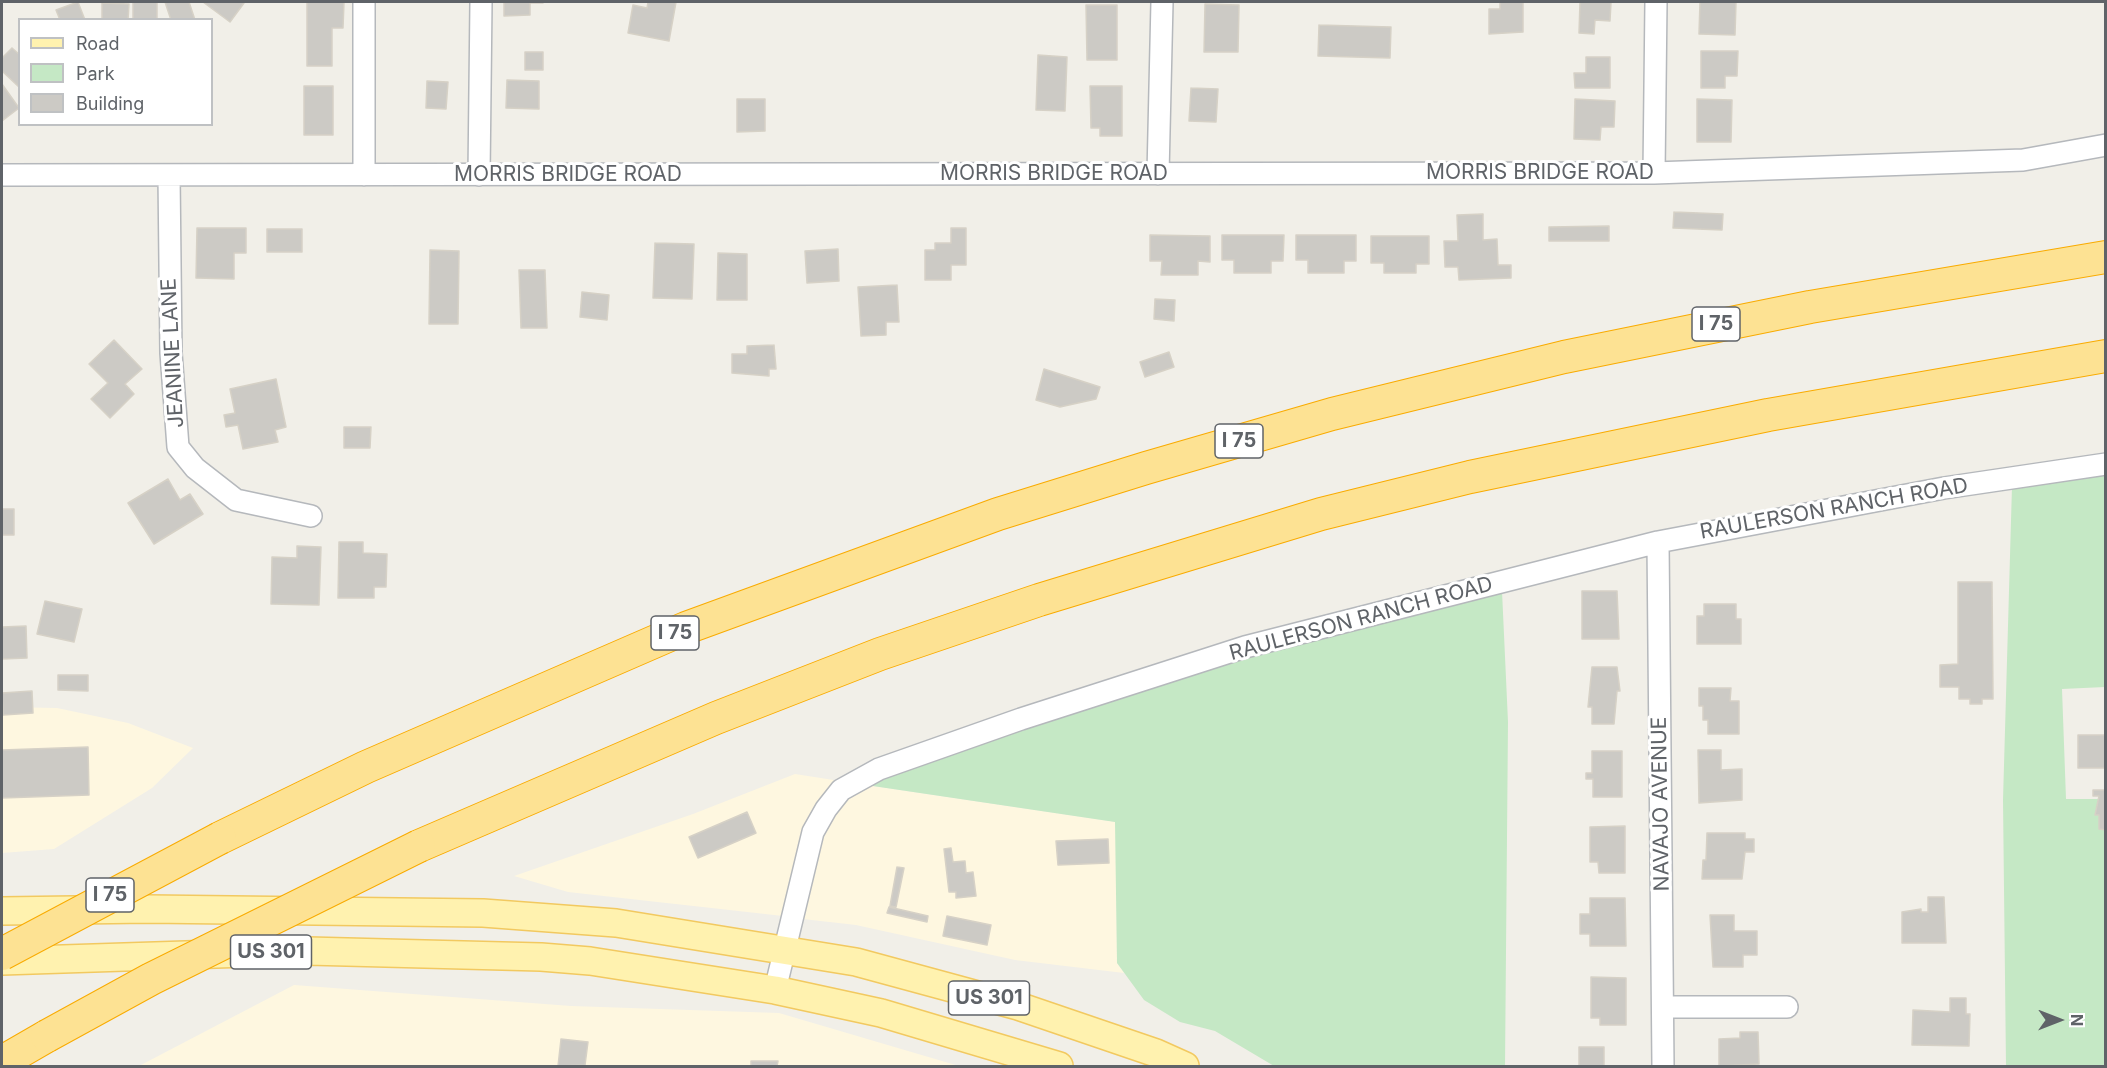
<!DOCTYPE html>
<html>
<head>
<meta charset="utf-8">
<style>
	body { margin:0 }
	#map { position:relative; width:2107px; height:1068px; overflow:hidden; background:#f1efe8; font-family:Inter,sans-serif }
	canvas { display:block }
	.frame { position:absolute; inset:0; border:3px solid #5f6368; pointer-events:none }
	.legend { position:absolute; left:18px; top:18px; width:195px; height:108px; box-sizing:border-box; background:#fff; border:2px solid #bfc1c3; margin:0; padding:8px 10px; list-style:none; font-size:18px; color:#5f6368 }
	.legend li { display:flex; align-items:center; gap:12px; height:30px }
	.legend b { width:30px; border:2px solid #bfc1c3 }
	.north { position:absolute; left:2029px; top:990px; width:60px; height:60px; -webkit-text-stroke:4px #fff; paint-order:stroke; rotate:90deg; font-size:16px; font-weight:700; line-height:24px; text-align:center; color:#5f6368 }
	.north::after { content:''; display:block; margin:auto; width:21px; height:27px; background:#5f6368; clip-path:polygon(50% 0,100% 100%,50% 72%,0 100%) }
</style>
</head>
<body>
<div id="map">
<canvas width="2107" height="1068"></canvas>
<div class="frame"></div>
<ul class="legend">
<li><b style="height:8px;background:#fff2af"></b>Road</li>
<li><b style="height:16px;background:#c5e8c5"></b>Park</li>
<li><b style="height:16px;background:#cccac5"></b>Building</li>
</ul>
<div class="north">N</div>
</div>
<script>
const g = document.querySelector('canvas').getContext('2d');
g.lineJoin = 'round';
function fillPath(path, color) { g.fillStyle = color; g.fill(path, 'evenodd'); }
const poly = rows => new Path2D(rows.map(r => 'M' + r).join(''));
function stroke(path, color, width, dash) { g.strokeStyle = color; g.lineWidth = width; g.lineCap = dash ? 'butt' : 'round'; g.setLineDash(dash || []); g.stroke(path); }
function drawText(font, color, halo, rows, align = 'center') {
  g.font = font + ' Inter,sans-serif'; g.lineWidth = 6; g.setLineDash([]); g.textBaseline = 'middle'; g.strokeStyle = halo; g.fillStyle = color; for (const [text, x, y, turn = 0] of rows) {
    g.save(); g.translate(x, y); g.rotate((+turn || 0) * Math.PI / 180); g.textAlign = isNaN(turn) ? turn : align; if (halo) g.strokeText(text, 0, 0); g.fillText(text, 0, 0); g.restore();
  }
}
const commercial = poly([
	[2,707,57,708,128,723,193,748,152,788,54,849,2,853],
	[795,774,840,781,783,916,568,892,514,876,693,814],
	[866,785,1116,822,1117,963,1124,973,1015,960,856,925,803,919,822,835,834,813,848,797],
	[294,985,571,1006,779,1013,959,1066,139,1066]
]);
const green = poly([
	[2105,473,2105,687,2062,689,2066,799,2105,799,2105,1066,2006,1066,2003,800,2012,486],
	[1502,591,1508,722,1505,1066,1274,1066,1215,1031,1180,1022,1144,1000,1117,963,1115,822,866,785,1025,727,1248,656]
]);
const building = poly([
	[78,2,85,20,60,20,56,10,78,2],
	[133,2,157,2,157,20,133,20,133,2],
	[165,2,189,2,195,20,171,20,165,2],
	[203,2,242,2,244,3,230,22,203,2],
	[307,2,344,2,343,28,332,28,332,66,307,66,307,2],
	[504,2,543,2,543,3,530,3,530,15,504,16,504,2],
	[648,2,676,2,669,41,628,33,633,5,647,8,648,2],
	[1500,2,1523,2,1523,32,1489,34,1489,9,1500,9,1500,2],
	[1580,2,1611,2,1610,21,1595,20,1594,34,1579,33,1580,2],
	[1700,2,1736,2,1735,35,1699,34,1700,2],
	[102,3,129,4,128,20,102,20,102,3],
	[1205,4,1239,5,1238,52,1204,52,1205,4],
	[1086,5,1117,5,1117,60,1087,60,1086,5],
	[1319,25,1391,27,1390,58,1318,56,1319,25],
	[12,48,20,55,20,88,2,71,2,58,12,48],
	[1701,51,1738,51,1737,76,1725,76,1725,88,1701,88,1701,51],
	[525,52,543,52,543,70,525,70,525,52],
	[1038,55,1067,57,1065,111,1036,110,1038,55],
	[1586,57,1610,57,1610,88,1575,88,1574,73,1586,73,1586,57],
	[507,80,539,81,539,109,506,108,507,80],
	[427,81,448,82,446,109,426,108,427,81],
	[2,84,19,108,2,121,2,84],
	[304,86,333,86,333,135,304,135,304,86],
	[1090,86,1122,86,1122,136,1100,136,1100,128,1091,128,1090,86],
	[1191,88,1218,89,1216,122,1189,121,1191,88],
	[737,99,765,99,765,131,737,132,737,99],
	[1575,99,1615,101,1614,127,1601,127,1600,140,1574,139,1575,99],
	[1697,99,1732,100,1731,142,1697,142,1697,99],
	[1674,212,1723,214,1722,230,1673,228,1674,212],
	[1483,214,1483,240,1497,239,1498,265,1511,265,1511,278,1459,280,1458,267,1445,267,1444,241,1458,241,1457,215,1483,214],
	[1609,226,1609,241,1549,241,1549,227,1609,226],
	[197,228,246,228,246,253,234,253,234,279,196,278,197,228],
	[951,228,966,228,966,265,951,265,951,280,925,280,925,250,935,250,935,243,951,243,951,228],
	[267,229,302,229,302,252,267,252,267,229],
	[1150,235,1210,236,1210,262,1198,261,1198,275,1161,275,1162,261,1150,261,1150,235],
	[1222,235,1284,235,1283,261,1271,261,1271,273,1234,273,1234,260,1222,260,1222,235],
	[1296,235,1356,235,1356,261,1344,261,1344,273,1308,273,1308,260,1296,260,1296,235],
	[1371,236,1429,236,1429,264,1416,264,1416,273,1384,273,1384,263,1371,263,1371,236],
	[655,243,694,244,692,299,653,298,655,243],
	[838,249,839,281,807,283,805,251,838,249],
	[430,250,459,251,458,324,429,324,430,250],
	[718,253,747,254,747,300,717,300,718,253],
	[519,270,545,270,547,328,521,328,519,270],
	[897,285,899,322,886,322,886,335,861,336,858,287,897,285],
	[582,292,609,295,607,320,580,317,582,292],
	[1155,299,1175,300,1174,321,1154,319,1155,299],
	[114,340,142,369,125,384,134,394,110,418,91,399,108,383,89,364,114,340],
	[774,345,776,369,769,369,769,376,732,373,732,354,747,354,747,346,774,345],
	[1169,352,1174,367,1145,377,1140,362,1169,352],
	[1044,369,1100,387,1096,399,1060,407,1036,400,1044,369],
	[276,379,286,427,275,430,278,442,243,449,238,425,226,427,224,415,235,413,230,389,276,379],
	[344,427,371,427,370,448,344,448,344,427],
	[168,479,180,500,190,494,203,514,154,544,128,503,168,479],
	[2,497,2,509,14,509,14,535,2,535,2,497],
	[339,542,363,542,363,553,387,554,386,587,374,587,374,598,338,598,339,542],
	[297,546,321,547,319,605,271,604,272,557,297,558,297,546],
	[1958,582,1992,582,1993,699,1982,699,1982,704,1970,704,1970,699,1959,699,1959,687,1940,687,1940,665,1958,664,1958,582],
	[1582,591,1617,591,1619,639,1582,639,1582,591],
	[45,601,82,609,74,642,37,634,45,601],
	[1704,604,1736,604,1736,619,1741,619,1741,644,1697,644,1697,616,1704,616,1704,604],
	[26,626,27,658,2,659,2,627,26,626],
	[1592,667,1617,667,1620,691,1617,691,1614,724,1592,724,1592,707,1588,707,1592,667],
	[58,675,88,675,88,691,58,690,58,675],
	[1699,688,1731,688,1730,701,1739,701,1739,734,1708,734,1708,720,1703,720,1703,706,1699,706,1699,688],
	[32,691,33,713,3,715,2,693,32,691],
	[2078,735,2106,735,2106,768,2078,768,2078,735],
	[88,747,89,795,2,798,2,750,88,747],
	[1698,750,1721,750,1721,770,1742,769,1742,800,1699,803,1698,750],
	[1592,751,1622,751,1622,797,1593,797,1593,779,1586,779,1586,773,1592,773,1592,751],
	[2093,790,2106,790,2106,830,2099,829,2099,815,2095,815,2099,796,2093,796,2093,790],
	[747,812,756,833,698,858,689,837,747,812],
	[1625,826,1625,873,1599,873,1598,862,1590,862,1590,827,1625,826],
	[1707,833,1745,833,1745,839,1754,839,1754,852,1745,852,1742,879,1702,879,1703,860,1706,860,1707,833],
	[1108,839,1109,863,1058,865,1056,841,1108,839],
	[951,848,953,862,965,861,966,873,973,872,976,896,956,898,956,892,949,892,944,849,951,848],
	[897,867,904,868,896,907,890,906,897,867],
	[1928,897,1944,897,1946,943,1902,943,1902,912,1921,909,1921,912,1928,912,1928,897],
	[1590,898,1625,898,1626,946,1590,946,1590,934,1580,934,1580,914,1590,914,1590,898],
	[889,907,928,916,927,922,887,913,889,907],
	[1710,915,1734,915,1734,931,1757,931,1757,955,1743,955,1743,967,1713,967,1710,915],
	[947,916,991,925,987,945,943,936,947,916],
	[1591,977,1626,978,1626,1025,1600,1025,1600,1018,1591,1018,1591,977],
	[1950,998,1966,998,1966,1014,1970,1014,1969,1046,1912,1045,1913,1010,1950,1012,1950,998],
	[1740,1032,1758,1032,1759,1064,1719,1066,1719,1039,1740,1038,1740,1032],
	[561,1039,588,1042,585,1065,558,1066,561,1039],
	[1579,1047,1604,1047,1604,1066,1564,1066,1579,1066,1579,1047],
	[751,1061,778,1061,777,1066,751,1066,751,1061]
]);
const minor = poly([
	[364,2,364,175],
	[1654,173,1656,2],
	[1158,174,1162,2],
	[2,175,1654,173,2023,160,2106,145],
	[169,175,171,353,178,447,195,468,236,500,311,516],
	[479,175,481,2],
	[1658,542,1663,1066],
	[775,990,813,832,826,809,841,790,879,769,1021,719,1245,647,1658,542,1944,488,2106,464],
	[1663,1007,1787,1007]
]);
const major = poly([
	[2,911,148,909,483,913,616,923,856,962,1018,1006,1156,1053,1185,1066],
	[2,961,308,951,541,957,590,961,775,990,881,1013,1059,1066]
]);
const highway = poly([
	[220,838,366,767,686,628,998,514,1146,468,1332,414,1564,357,1810,307,2106,257],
	[419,846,716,718,880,654,1039,600,1321,514,1470,477,1768,415,2106,356],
	[2,1062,47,1036]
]);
const highwayBridge = poly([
	[2,954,220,838],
	[47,1036,151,979,419,846]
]);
const shields = [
	[1716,324,48],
	[1239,441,48],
	[675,633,48],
	[110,895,48],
	[271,952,81],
	[989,998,81]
];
const shieldNames = [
	["I 75",1716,324],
	["I 75",1239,441],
	["I 75",675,633],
	["I 75",110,895],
	["US 301",271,952],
	["US 301",989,998]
];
const streetNames = [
	["MORRIS BRIDGE ROAD",1540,173],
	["MORRIS BRIDGE ROAD",1054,174],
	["MORRIS BRIDGE ROAD",568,175],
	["JEANINE LANE",173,353,-93],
	["RAULERSON RANCH ROAD",1834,509,-10],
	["RAULERSON RANCH ROAD",1361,619,-15],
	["NAVAJO AVENUE",1661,804,-91]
];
fillPath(commercial, '#fef7e0');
fillPath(green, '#c5e8c5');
fillPath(building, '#cccac5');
stroke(building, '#d6d1c6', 1.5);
stroke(minor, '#b5b8bc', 24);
stroke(major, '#f2c960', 30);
stroke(highway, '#f9ab00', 34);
stroke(minor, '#fff', 21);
stroke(major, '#fff2af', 27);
stroke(highway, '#fde293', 32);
stroke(highwayBridge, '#f9ab00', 34, []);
stroke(highwayBridge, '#fde293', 32);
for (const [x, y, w] of shields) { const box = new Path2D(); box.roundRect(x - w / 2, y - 17, w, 34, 4.5); g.fillStyle = '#fff'; g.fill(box); stroke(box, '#5f6368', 1.5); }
drawText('bold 20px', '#5f6368', null, shieldNames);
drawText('21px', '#5f6368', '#fff', streetNames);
</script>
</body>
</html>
